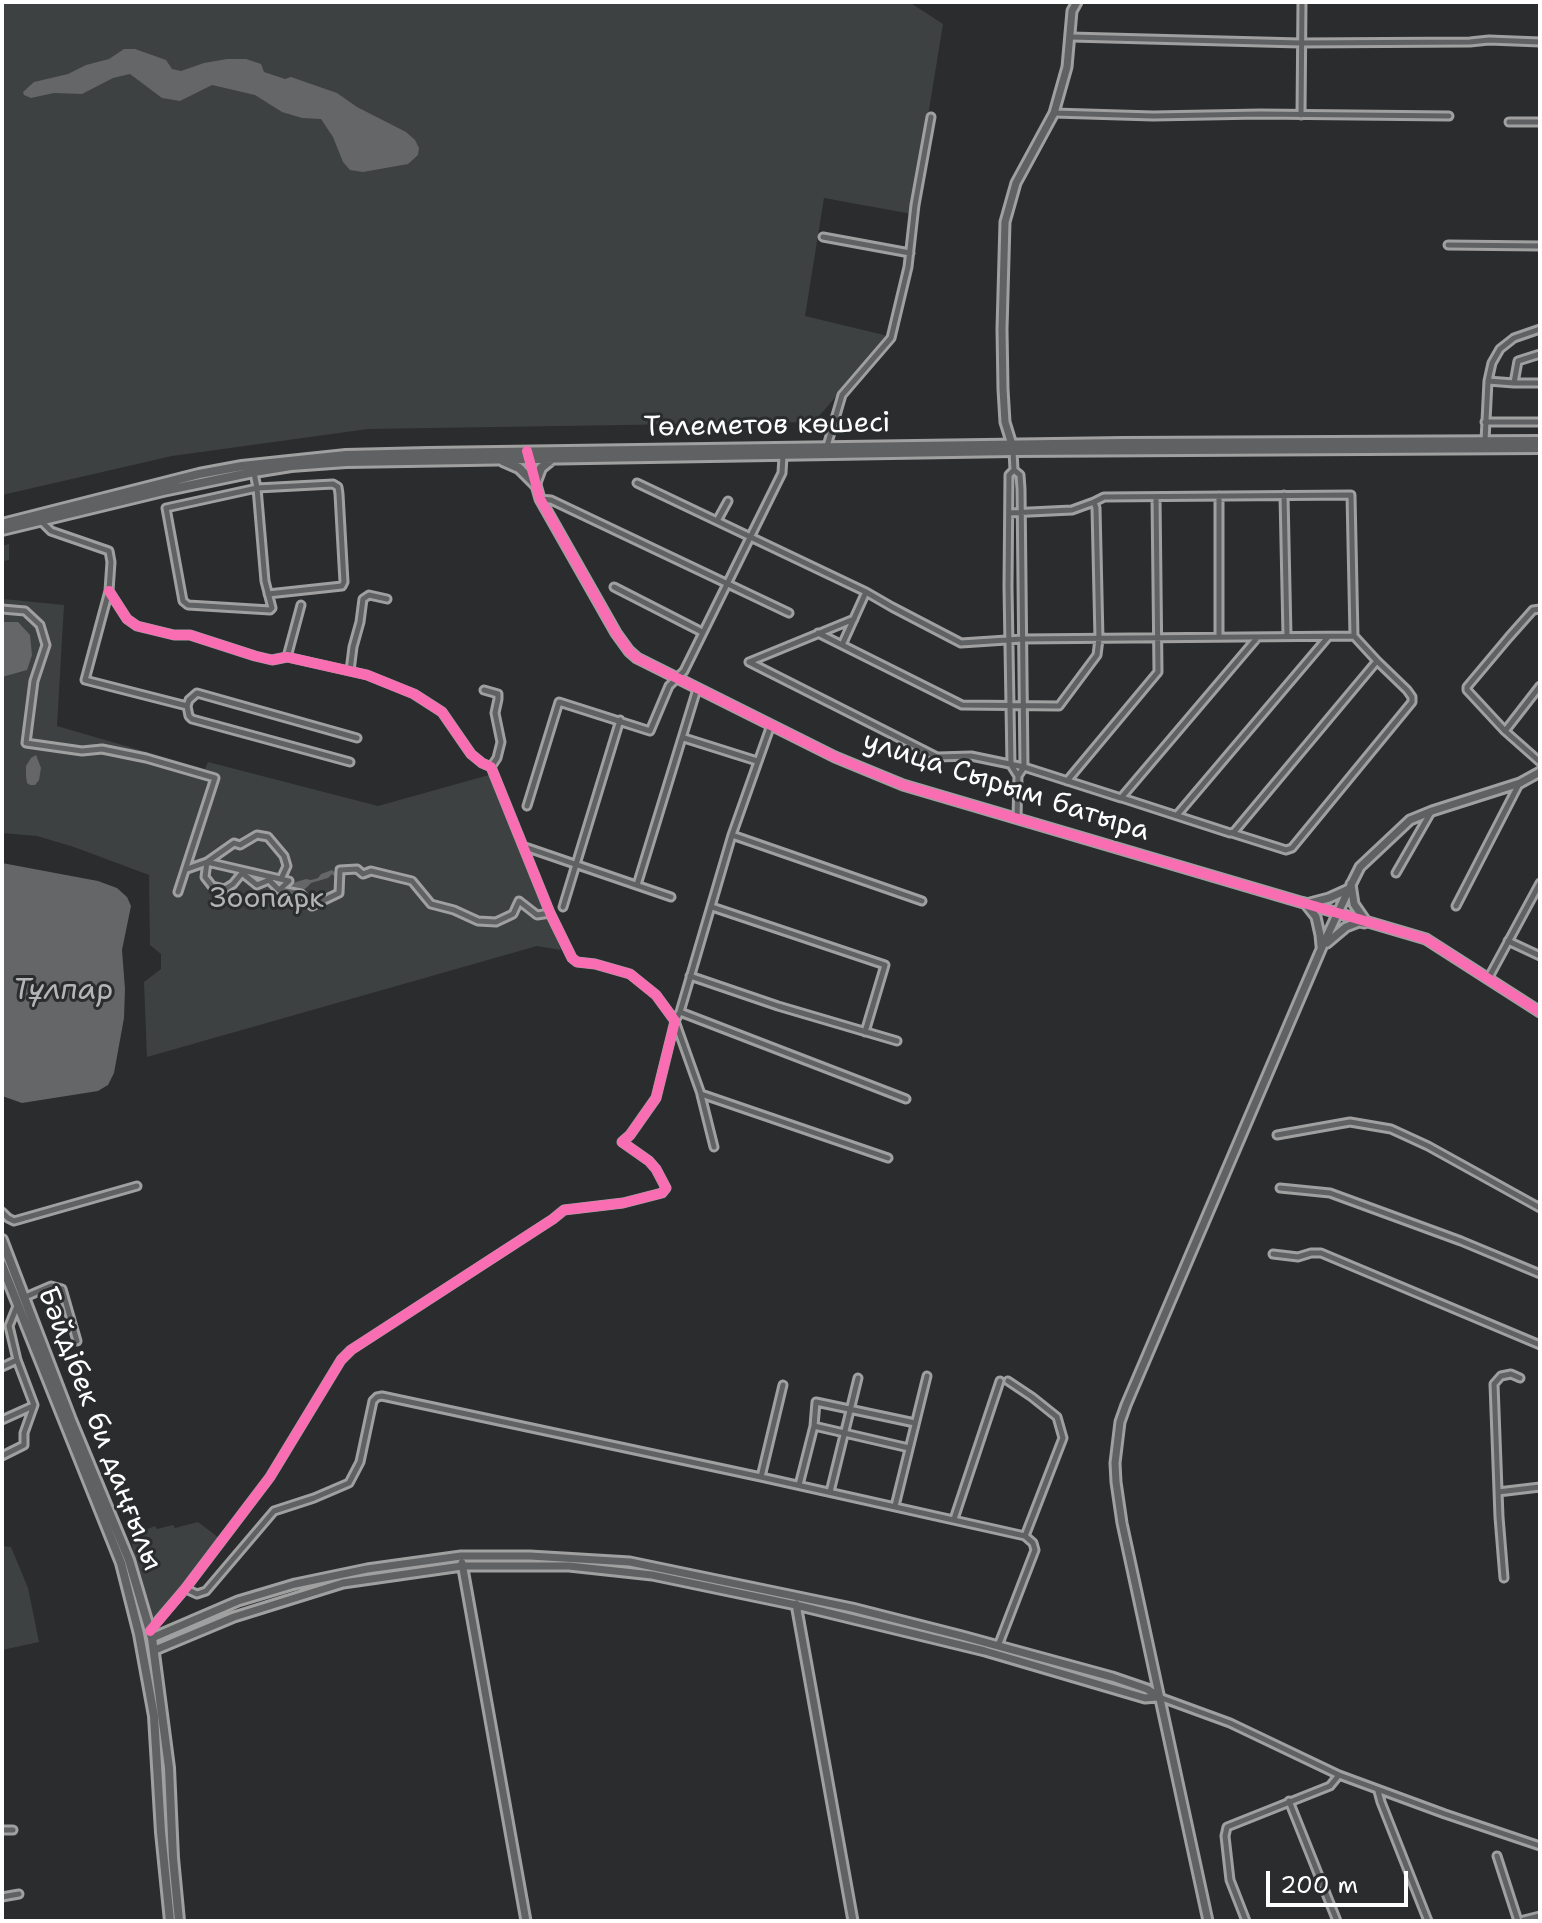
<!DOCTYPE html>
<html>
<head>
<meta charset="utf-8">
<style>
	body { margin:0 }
	#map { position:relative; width:1542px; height:1923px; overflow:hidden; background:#2b2c2d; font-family:"Shantell Sans",sans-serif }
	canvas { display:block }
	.frame { position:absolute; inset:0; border:4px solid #fff; pointer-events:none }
	.scale { position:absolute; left:1266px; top:1871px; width:142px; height:36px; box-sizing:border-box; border:4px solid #fff; border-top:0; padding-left:10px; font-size:24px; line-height:28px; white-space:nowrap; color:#fff; -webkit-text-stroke:6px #2a2d2e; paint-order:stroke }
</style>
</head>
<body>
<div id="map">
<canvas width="1542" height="1923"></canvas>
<div class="frame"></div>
<div class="scale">200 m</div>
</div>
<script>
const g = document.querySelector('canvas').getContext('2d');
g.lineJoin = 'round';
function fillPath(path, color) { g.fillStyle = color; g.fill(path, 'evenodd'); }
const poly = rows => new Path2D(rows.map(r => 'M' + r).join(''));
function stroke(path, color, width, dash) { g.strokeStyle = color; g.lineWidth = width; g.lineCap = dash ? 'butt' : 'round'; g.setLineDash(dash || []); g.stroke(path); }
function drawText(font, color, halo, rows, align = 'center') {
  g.font = font + ' "Shantell Sans",sans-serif'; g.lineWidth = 6; g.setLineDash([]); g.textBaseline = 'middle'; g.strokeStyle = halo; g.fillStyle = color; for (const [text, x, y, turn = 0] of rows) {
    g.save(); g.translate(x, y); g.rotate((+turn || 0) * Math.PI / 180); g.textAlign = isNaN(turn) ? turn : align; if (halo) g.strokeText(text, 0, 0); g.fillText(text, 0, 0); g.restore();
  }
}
const green = poly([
	[2,2,909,2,943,24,912,214,824,198,805,316,888,336,814,422,368,429,172,456,2,495],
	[9,544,9,560,4,561,3,599,64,605,57,726,205,769,208,762,378,806,489,775,561,950,537,946,147,1057,144,982,161,969,161,954,150,945,149,875,74,847,37,836,2,833,2,546],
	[198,1522,219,1538,160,1616,154,1617,148,1614,130,1536,155,1526,157,1529,173,1525,175,1528],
	[2,1546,11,1547,28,1588,39,1642,2,1650]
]);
const water = poly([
	[124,49,135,49,166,60,172,69,181,71,204,63,227,59,246,59,261,64,264,72,285,79,291,77,337,93,357,107,406,132,415,140,419,148,418,155,408,164,363,172,350,170,343,162,333,137,321,119,302,118,282,112,255,95,212,85,180,101,162,98,130,74,113,78,82,94,54,93,31,98,24,95,23,92,34,82,68,74,86,65,109,59],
	[2,622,18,622,30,635,32,655,27,670,2,677],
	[36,755,41,768,39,780,35,785,30,785,27,783,26,776,26,766,31,758],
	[2,863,98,881,117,888,127,897,131,906,122,950,125,989,124,1018,114,1073,108,1085,98,1091,22,1103,2,1096],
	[332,870,339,876,335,877,332,874,328,878,311,883,305,889,296,888,295,891,291,892,289,888,289,886,296,882,306,879,311,880,318,878,321,874]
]);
const street = poly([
	[1071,37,1300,43,1470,42,1489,40,1540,42],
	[1054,113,1153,116,1260,114,1449,116],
	[1301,115,1302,2],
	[1509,122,1540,122],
	[823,237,910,253],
	[1448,245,1540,246],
	[1488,381,1492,363,1500,349,1514,338,1540,329],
	[1514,383,1540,383],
	[1485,422,1540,422],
	[1485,441,1488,381,1514,383,1518,361,1540,354],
	[827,446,842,395,891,338,908,267,915,205,931,117],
	[1013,451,1014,470,1009,475,1008,587,1011,765,1018,776,1017,818],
	[1014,470,1020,475,1021,489,1024,767,1018,776],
	[254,473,257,488,333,484,338,487,339,494,344,582,342,586,268,594],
	[637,483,866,592,892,607,961,643,1022,639,1354,636,1351,495,1104,497,1094,502],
	[257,488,265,581,272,608,270,610,188,605,183,601,166,508,257,488],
	[1284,495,1287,636],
	[540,499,551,500,789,613],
	[41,521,51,531,109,551,111,562,109,591,85,680,187,706],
	[717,521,728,501],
	[614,587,702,632],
	[109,591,127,619,137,626,174,635,190,635,255,656,272,660,287,657,367,675,414,694,442,712,471,754,482,763,491,767,550,913,572,958,577,962,595,964,630,974,656,995,675,1021,656,1098,630,1135,622,1142,649,1161,656,1169,666,1188,662,1193,623,1203,564,1210,553,1219,351,1350,341,1360,270,1477,185,1589,150,1630],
	[2,609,25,611,40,625,46,645,34,681,26,743,82,751,102,749,146,758,215,778,178,892],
	[1540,609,1533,610,1509,637,1467,687,1467,690,1505,731,1540,762],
	[818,633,962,705,1059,706,1097,655,1099,639,1096,508,1094,502,1072,510,1009,513],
	[1219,637,1219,496],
	[842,645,866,592],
	[287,657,301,605],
	[749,662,937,757,971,756,1024,767,1121,798,1257,638],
	[749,662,854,619],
	[350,671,353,647,360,622,363,599,369,595,387,599],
	[484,690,498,694,498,699,495,713,501,742,497,758,491,767],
	[187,706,189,700,197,693,357,738],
	[187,706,189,716,192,719,350,762],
	[771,725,732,835,680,1012,675,1021,701,1094,888,1158],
	[1505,731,1540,686],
	[684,738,757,761],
	[1067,781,1158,672,1156,497],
	[1122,798,1230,833,1234,832,1377,661,1354,636],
	[527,806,559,702,650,731,669,686,684,671,782,473,783,456],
	[1177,815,1328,637],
	[1232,833,1286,850,1292,848,1412,702,1412,697,1407,690,1377,661],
	[732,835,922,901],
	[525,847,671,897],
	[187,869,207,862,289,881,279,890,269,880,257,885,242,873,233,884,225,889,212,886,205,877,207,862,234,843,240,845,257,835,268,837,284,856,287,866,281,879],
	[1396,873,1431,812],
	[637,885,697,689],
	[280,890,301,894,312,906,339,893,340,870,357,869,363,874,371,871,412,881,431,904,454,910,478,921,496,922,513,914,519,901,537,915,550,913],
	[1456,906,1519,784],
	[563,907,620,720],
	[712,907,885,965,865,1032],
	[1508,941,1540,956],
	[690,976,778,1006,897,1041],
	[1488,979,1540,883],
	[680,1012,906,1099],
	[701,1095,714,1147],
	[1277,1135,1350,1122,1391,1129,1428,1146,1540,1208],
	[1280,1188,1330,1193,1461,1241,1540,1274],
	[2,1212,8,1218,14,1221,137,1186],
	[1273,1254,1298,1257,1311,1253,1321,1253,1540,1345],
	[23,1298,51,1286,62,1289,77,1341],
	[2,1367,17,1360],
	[1008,1381,1032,1397,1057,1417,1063,1438,1025,1536],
	[2,1420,33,1406],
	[814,1426,909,1448],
	[2,1456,24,1445,24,1433,34,1405,17,1360,9,1326,17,1306],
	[761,1477,783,1385],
	[799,1485,814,1426,816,1402,915,1423],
	[830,1492,858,1378],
	[1498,1492,1540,1487],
	[895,1506,927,1376],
	[954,1519,1000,1381],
	[1504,1578,1499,1517,1494,1384,1501,1376,1511,1374,1520,1378],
	[186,1589,197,1594,206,1591,274,1511,314,1498,349,1483,360,1462,373,1401,377,1397,382,1396,761,1477,1025,1536,1033,1543,1035,1550,998,1646],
	[1159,1697,1230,1723,1339,1775,1445,1814,1540,1846],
	[1378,1791,1381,1802,1428,1921],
	[1289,1801,1337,1921],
	[2,1830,13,1830],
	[1497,1856,1518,1921],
	[2,1897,19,1894],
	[1246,1921,1230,1880,1225,1836,1227,1827,1330,1786,1339,1775]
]);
const secondary = poly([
	[1013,448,1005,422,1003,389,1002,329,1005,222,1016,183,1054,113,1067,67,1072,11,1077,2],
	[527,453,540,499,616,633,629,651,637,658,835,757,903,785,1426,939,1540,1012],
	[1351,884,1354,904,1365,920],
	[1305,903,1316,917,1320,935,1321,946],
	[1310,903,1329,898,1349,889],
	[1327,943,1346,927,1359,922,1364,923],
	[462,1563,526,1921],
	[796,1604,853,1921],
	[152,1638,238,1601,295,1584,367,1569,461,1556,530,1556,630,1562,852,1608,962,1636,1112,1677,1147,1689,1159,1697],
	[155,1650,234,1617,343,1583,462,1566,569,1566,652,1575,796,1605,985,1651,1145,1698,1157,1697],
	[1208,1921,1122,1523,1116,1482,1115,1463,1120,1422,1126,1405,1322,947,1349,889,1360,867,1410,820,1432,811,1520,783,1540,772],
	[1524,1921,1540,1917]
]);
const primary = poly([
	[503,461,519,468,535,484],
	[535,484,541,468,552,459],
	[2,524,199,474,242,466,346,455,429,453,1123,443,1540,441],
	[2,530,163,491,254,472,291,466,346,462,1013,451,1540,448],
	[2,1240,71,1420,129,1560,152,1638,169,1768,173,1858,179,1921],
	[2,1265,121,1563,139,1634,154,1716,161,1832,170,1921]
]);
const cycleway = poly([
	[527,451,540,499,616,633,629,651,637,658,835,757,903,785,1426,939,1540,1012],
	[109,591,127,619,137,626,174,635,190,635,255,656,272,660,287,657,367,675,414,694,442,712,471,754,482,763,491,767,550,913,572,958,577,962,595,964,630,974,656,995,675,1021,656,1098,630,1135,622,1142,649,1161,656,1169,666,1188,662,1193,623,1203,564,1210,553,1219,351,1350,341,1360,270,1477,185,1589,150,1631]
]);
const streetNames = [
	["Төлеметов көшесі",767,426,-1],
	["улица Сырым батыра",1006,787,18],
	["Бәйдібек би даңғылы",99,1429,69]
];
const parkNames = [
	["Зоопарк",267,900]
];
const waterNames = [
	["Тұлпар",63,991]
];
fillPath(green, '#3e4142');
fillPath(water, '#646667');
stroke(street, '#a0a0a0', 11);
stroke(secondary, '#a0a0a0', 13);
stroke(primary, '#a0a0a0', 14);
stroke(street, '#606162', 5);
stroke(secondary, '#606162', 7);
stroke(primary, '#606162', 8);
stroke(cycleway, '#f96db3', 10);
drawText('28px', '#fff', '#2a2d2e', streetNames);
drawText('28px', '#b3b4b5', '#2a2d2e', parkNames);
drawText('italic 30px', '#b4b6b6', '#2a2d2e', waterNames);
</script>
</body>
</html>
